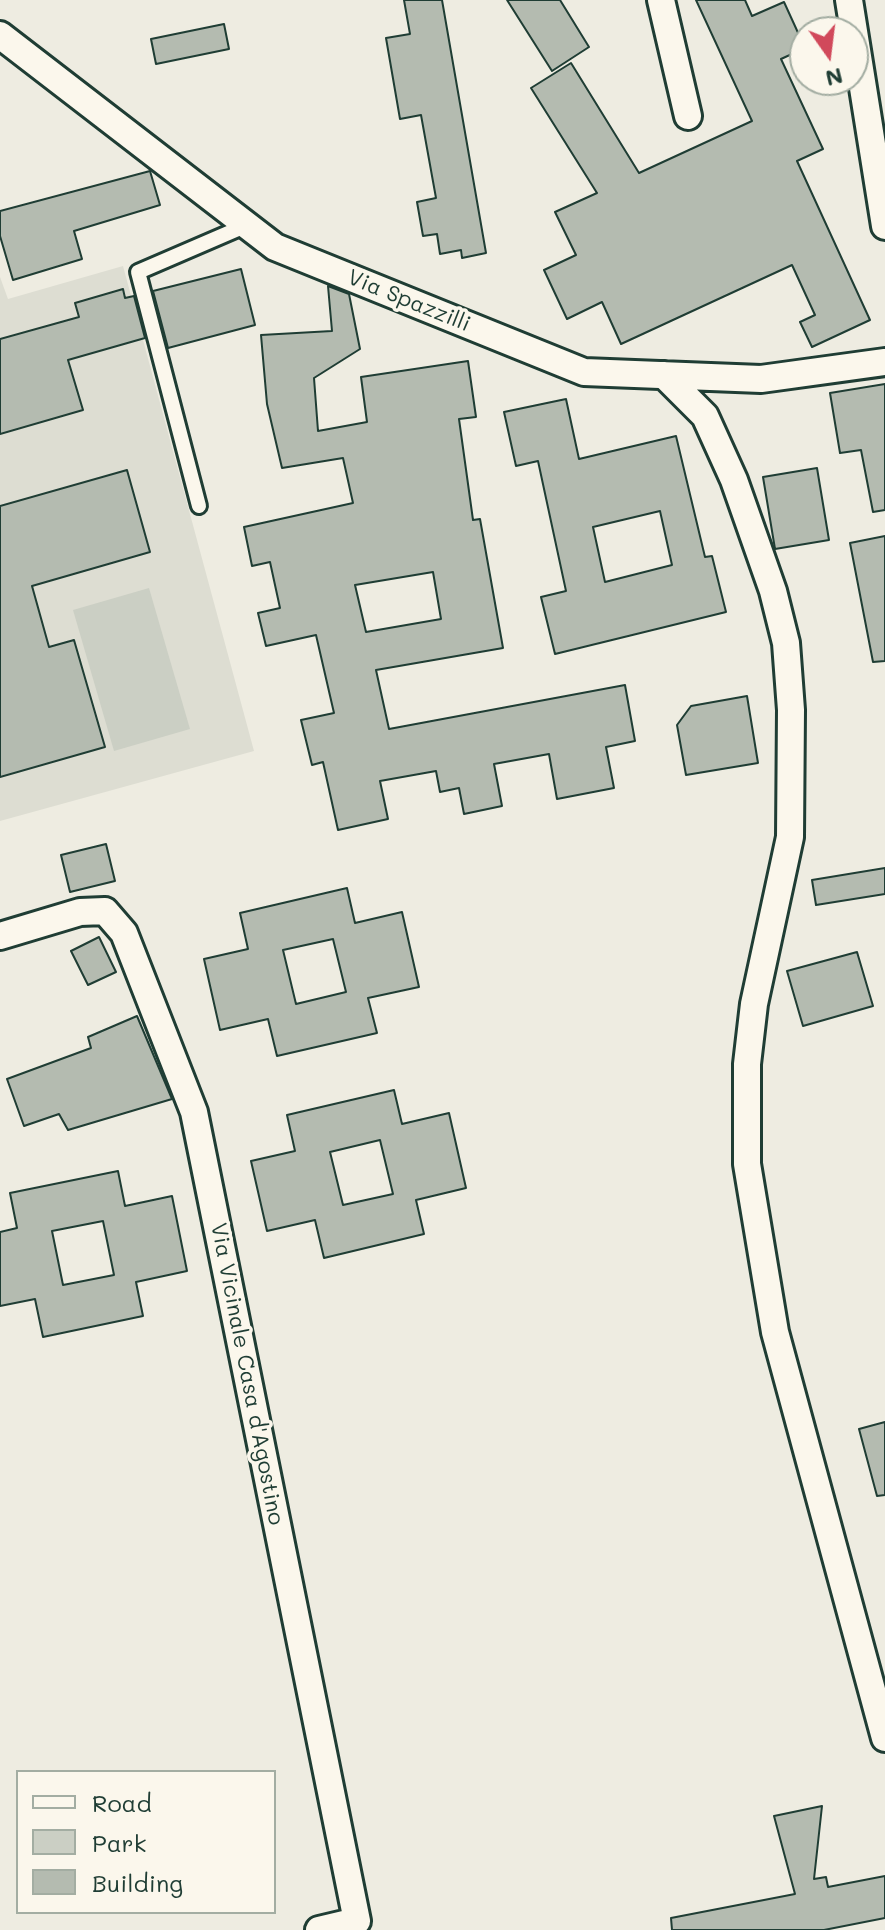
<!DOCTYPE html>
<html>
<head>
<meta charset="utf-8">
<style>
	body { margin:0 }
	#map { position:relative; width:885px; height:1930px; overflow:hidden; background:#eeece1; font-family:Mali,sans-serif }
	canvas { display:block }
	.legend { position:absolute; left:16px; top:1770px; width:260px; height:144px; box-sizing:border-box; background:#fbf7ec; border:2px solid #a3ada2; margin:0; padding:10px 14px; list-style:none; font-size:24px; color:#1f3d34 }
	.legend li { display:flex; align-items:center; gap:16px; height:40px }
	.legend b { width:40px; border:2px solid #a3ada2 }
	.north { position:absolute; left:789px; top:16px; width:80px; height:80px; box-sizing:border-box; background:#fbf7ec; border:2px solid #a3ada2; border-radius:50%; rotate:166deg; font-size:22px; font-weight:700; line-height:32px; text-align:center; color:#1f3d34 }
	.north::after { content:''; display:block; margin:auto; width:28px; height:36px; background:#d1495b; clip-path:polygon(50% 0,100% 100%,50% 72%,0 100%) }
</style>
</head>
<body>
<div id="map">
<canvas width="885" height="1930"></canvas>
<ul class="legend">
<li><b style="height:10px;background:#fbf7ec"></b>Road</li>
<li><b style="height:22px;background:#cbcfc4"></b>Park</li>
<li><b style="height:22px;background:#b4bbb0"></b>Building</li>
</ul>
<div class="north">N</div>
</div>
<script>
const g = document.querySelector('canvas').getContext('2d');
g.lineJoin = 'round';
function fillPath(path, color) { g.fillStyle = color; g.fill(path, 'evenodd'); }
const poly = rows => new Path2D(rows.map(r => 'M' + r).join(''));
function stroke(path, color, width, dash) { g.strokeStyle = color; g.lineWidth = width; g.lineCap = dash ? 'butt' : 'round'; g.setLineDash(dash || []); g.stroke(path); }
function drawText(font, color, halo, rows, align = 'center') {
  g.font = font + ' Mali,sans-serif'; g.lineWidth = 7; g.setLineDash([]); g.textBaseline = 'middle'; g.strokeStyle = halo; g.fillStyle = color; for (const [text, x, y, turn = 0] of rows) {
    g.save(); g.translate(x, y); g.rotate((+turn || 0) * Math.PI / 180); g.textAlign = isNaN(turn) ? turn : align; if (halo) g.strokeText(text, 0, 0); g.fillText(text, 0, 0); g.restore();
  }
}
const built = poly([
	[123,266,254,751,0,821,0,277,8,299]
]);
const green = poly([
	[149,588,190,729,114,751,73,610]
]);
const building = poly([
	[404,0,442,0,486,253,462,258,461,250,440,254,437,234,423,236,417,202,436,198,421,115,400,119,386,38,410,34,404,0],
	[507,0,560,0,589,47,552,71,507,0],
	[696,0,745,0,752,16,784,2,805,48,781,59,823,149,797,161,870,320,812,347,800,322,815,315,792,265,621,344,602,302,567,319,544,270,576,255,555,212,597,193,531,88,571,63,639,173,752,121,696,0],
	[224,24,229,49,156,64,151,39,224,24],
	[150,171,160,205,74,231,82,259,13,280,0,236,0,211,150,171],
	[241,269,255,325,168,348,153,291,241,269],
	[328,286,349,294,360,349,314,378,318,431,367,422,361,377,468,361,476,417,459,419,473,520,480,519,503,648,376,670,389,729,625,685,635,741,606,747,614,788,557,799,549,754,494,764,502,806,464,814,459,788,440,792,436,771,380,781,388,819,338,830,323,762,312,765,301,720,334,713,316,635,266,646,258,613,280,608,270,562,252,566,244,527,353,503,343,458,282,468,267,404,261,335,332,331,328,286],
	[433,572,441,619,366,632,355,585,433,572],
	[123,289,125,298,134,296,145,338,68,360,83,410,0,434,0,339,79,317,75,303,123,289],
	[885,384,885,510,873,512,861,450,840,453,830,393,885,384],
	[566,399,579,459,676,436,705,557,712,556,726,612,555,654,541,597,566,591,538,461,516,466,504,412,566,399],
	[660,511,672,565,605,582,593,527,660,511],
	[817,468,829,540,775,549,763,477,817,468],
	[127,470,150,552,32,586,49,647,74,640,105,747,0,777,0,506,127,470],
	[885,536,885,661,873,662,850,543,885,536],
	[747,696,758,763,686,775,677,725,691,706,747,696],
	[106,844,115,881,70,892,61,855,106,844],
	[885,868,885,894,816,905,812,880,885,868],
	[347,888,355,923,402,912,419,987,368,998,377,1033,277,1056,268,1019,220,1030,204,959,248,949,240,913,347,888],
	[333,939,346,992,296,1004,283,950,333,939],
	[99,937,116,972,88,985,71,951,99,937],
	[857,952,873,1006,803,1026,787,971,857,952],
	[137,1016,172,1099,68,1130,59,1114,24,1126,7,1079,91,1048,88,1037,137,1016],
	[394,1090,402,1124,449,1113,466,1188,416,1200,424,1234,324,1258,315,1220,267,1231,251,1161,295,1151,287,1115,394,1090],
	[380,1140,393,1194,343,1205,330,1152,380,1140],
	[118,1171,125,1206,172,1196,187,1271,136,1282,143,1316,43,1337,35,1299,0,1306,0,1232,17,1228,10,1193,118,1171],
	[103,1221,114,1275,63,1285,52,1231,103,1221],
	[885,1422,885,1495,877,1496,859,1429,885,1422],
	[822,1806,814,1879,826,1877,828,1887,885,1876,885,1918,824,1930,672,1930,671,1918,795,1894,774,1816,822,1806]
]);
const lane = poly([
	[199,506,138,272,247,225]
]);
const street = poly([
	[661,0,688,116],
	[849,0,885,226],
	[0,35,275,247,584,372,761,379,885,362],
	[664,375,705,416,734,480,773,591,786,643,791,710,790,837,754,1004,747,1064,747,1164,775,1332,885,1738],
	[0,936,80,912,105,911,124,933,194,1112,357,1921,319,1930]
]);
const streetNames = [
	["Via Spazzilli",409,301,22],
	["Via Vicinale Casa d'Agostino",247,1374,79]
];
fillPath(built, '#ddddd2');
fillPath(green, '#cbcfc4');
fillPath(building, '#b4bbb0');
stroke(building, '#1f3d34', 2);
stroke(lane, '#1f3d34', 20);
stroke(street, '#1f3d34', 32);
stroke(lane, '#fbf7ec', 14);
stroke(street, '#fbf7ec', 26);
drawText('22px', '#1f3d34', '#fbf7ec', streetNames);
</script>
</body>
</html>
